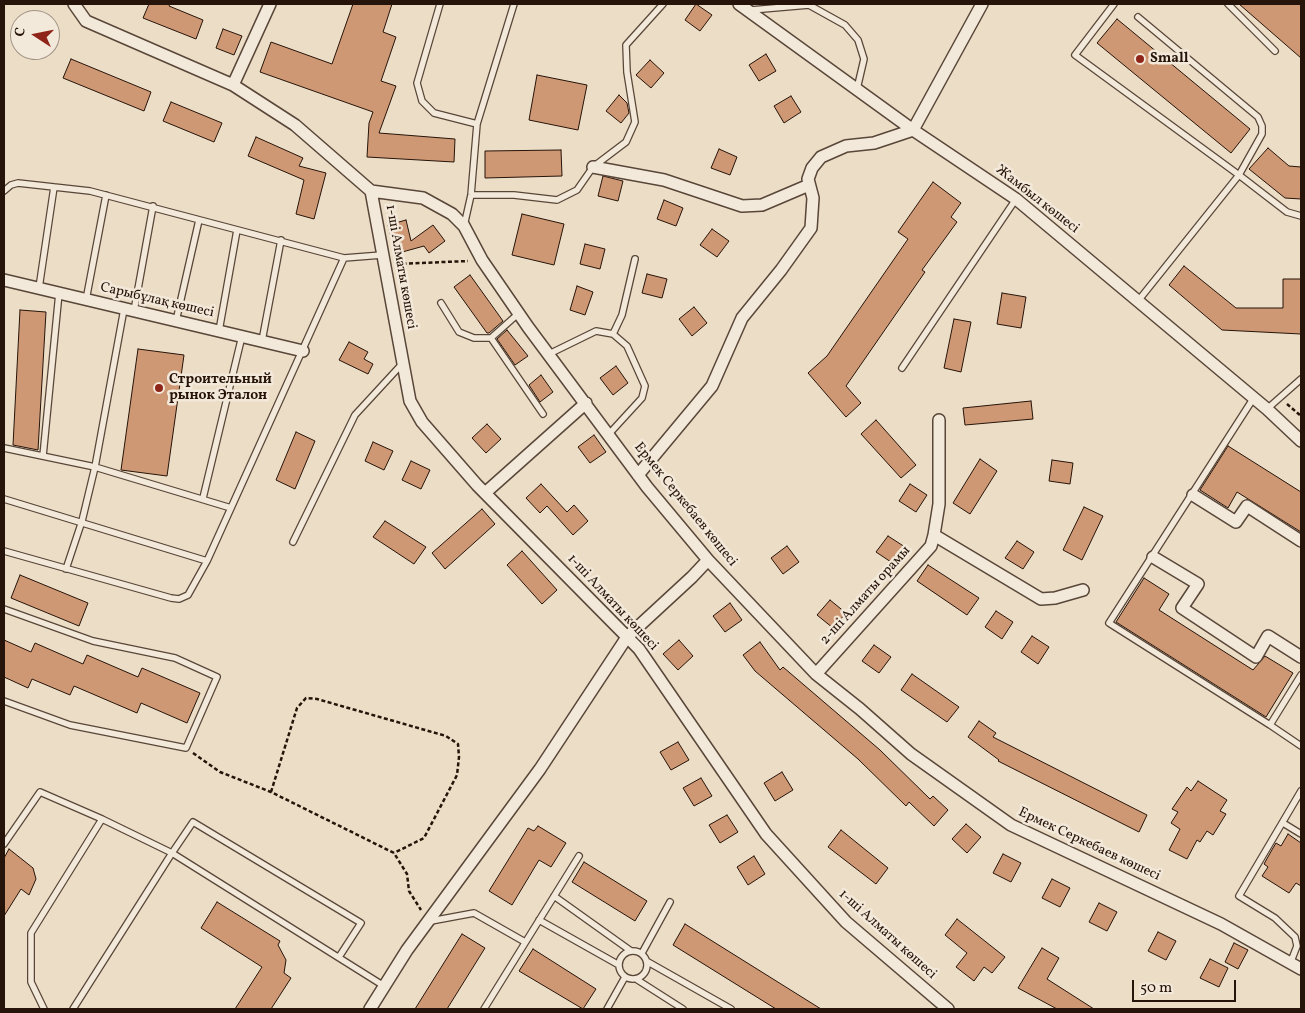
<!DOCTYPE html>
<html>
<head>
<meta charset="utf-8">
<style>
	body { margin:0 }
	#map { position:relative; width:1305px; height:1013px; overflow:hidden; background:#ecddc6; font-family:Vollkorn,serif }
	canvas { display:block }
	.frame { position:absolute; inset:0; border:5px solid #261309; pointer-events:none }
	.north { position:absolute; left:10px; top:10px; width:50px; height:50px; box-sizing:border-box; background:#f3e9da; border:1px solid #a19386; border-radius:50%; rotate:281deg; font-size:14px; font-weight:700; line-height:20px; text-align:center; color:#261309 }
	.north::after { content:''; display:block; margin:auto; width:18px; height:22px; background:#8f2418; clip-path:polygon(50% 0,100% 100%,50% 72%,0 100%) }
	.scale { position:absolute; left:1132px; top:980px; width:104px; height:22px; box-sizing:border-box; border:2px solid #261309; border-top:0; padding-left:6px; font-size:15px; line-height:18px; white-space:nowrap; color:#261309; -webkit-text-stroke:4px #f3e9da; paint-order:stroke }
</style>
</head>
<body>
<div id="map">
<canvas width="1305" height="1013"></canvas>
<div class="frame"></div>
<div class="north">С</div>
<div class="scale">50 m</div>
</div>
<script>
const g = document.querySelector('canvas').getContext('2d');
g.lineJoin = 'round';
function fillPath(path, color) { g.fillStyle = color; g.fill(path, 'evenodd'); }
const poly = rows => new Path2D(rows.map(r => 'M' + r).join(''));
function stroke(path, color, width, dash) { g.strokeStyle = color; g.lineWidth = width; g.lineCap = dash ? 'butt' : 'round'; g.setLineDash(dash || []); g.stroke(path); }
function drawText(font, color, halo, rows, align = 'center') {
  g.font = font + ' Vollkorn,serif'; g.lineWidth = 5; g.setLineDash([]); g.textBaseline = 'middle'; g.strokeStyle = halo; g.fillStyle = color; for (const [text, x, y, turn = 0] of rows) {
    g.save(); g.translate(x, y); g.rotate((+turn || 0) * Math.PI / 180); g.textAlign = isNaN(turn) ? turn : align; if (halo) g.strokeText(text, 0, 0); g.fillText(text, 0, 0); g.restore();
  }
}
const building = poly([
	[149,4,170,4,169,6,203,20,196,39,143,18,149,4],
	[353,4,392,4,383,32,396,37,381,81,396,86,379,133,455,139,454,162,367,157,369,123,373,112,260,72,271,42,332,64,353,4],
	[696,4,712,15,700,31,685,20,696,4],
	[1239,4,1301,4,1301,58,1239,4],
	[1117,19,1250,129,1231,153,1097,43,1117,19],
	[223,29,242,36,234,55,216,48,223,29],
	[766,54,776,71,759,81,749,65,766,54],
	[71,59,151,92,144,111,63,78,71,59],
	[650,60,664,73,651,88,636,75,650,60],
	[537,75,587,85,578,130,529,120,537,75],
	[619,95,627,103,629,113,621,123,606,111,619,95],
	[791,96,801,112,784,123,774,106,791,96],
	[171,102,222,123,214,142,163,121,171,102],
	[256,137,303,158,299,166,326,173,314,219,296,214,304,180,248,156,256,137],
	[1268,148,1289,166,1301,167,1301,199,1285,198,1249,169,1268,148],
	[719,149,737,157,730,175,711,168,719,149],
	[561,150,562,176,485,178,485,151,561,150],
	[603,176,623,181,618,201,598,196,603,176],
	[933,182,961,203,951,217,957,222,922,270,925,272,846,386,861,403,846,417,808,373,827,356,908,239,898,232,933,182],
	[664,200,683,208,676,226,657,219,664,200],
	[522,214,564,224,554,265,512,255,522,214],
	[406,220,411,241,433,225,445,241,429,253,424,246,395,254,388,225,406,220],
	[712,229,729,241,717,257,700,245,712,229],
	[585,244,605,249,600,269,580,264,585,244],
	[1184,266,1236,308,1283,308,1283,279,1301,279,1301,334,1222,330,1169,285,1184,266],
	[647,274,667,279,662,298,642,293,647,274],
	[470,275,503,321,489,333,487,333,454,287,470,275],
	[577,286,593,292,585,315,570,310,577,286],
	[1002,293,1026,297,1021,328,997,324,1002,293],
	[694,307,707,323,692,336,679,319,694,307],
	[20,310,46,312,38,450,13,445,20,310],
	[954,319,971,322,961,372,944,368,954,319],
	[507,330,528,356,515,365,497,339,507,330],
	[349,342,368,352,364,359,373,364,368,374,339,360,349,342],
	[138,349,184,355,167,476,121,470,138,349],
	[616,366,628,383,613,395,600,378,616,366],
	[541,375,553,392,540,402,529,385,541,375],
	[1031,401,1033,419,965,425,963,408,1031,401],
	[876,420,916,465,901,478,861,434,876,420],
	[487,424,501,439,486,453,472,438,487,424],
	[296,432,315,441,295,489,276,480,296,432],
	[594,435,606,452,590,463,578,447,594,435],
	[373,442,393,451,384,470,365,461,373,442],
	[1228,446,1301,492,1301,532,1237,492,1228,508,1200,490,1228,446],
	[980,459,997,471,970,514,953,503,980,459],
	[1052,460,1073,463,1070,484,1049,481,1052,460],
	[411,461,430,470,421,489,402,480,411,461],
	[541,484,567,512,574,505,588,521,573,535,547,506,540,513,526,498,541,484],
	[910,484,927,495,916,512,899,501,910,484],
	[1084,507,1103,516,1082,560,1063,550,1084,507],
	[482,509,495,524,445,569,432,553,482,509],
	[385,521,426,547,414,564,373,537,385,521],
	[888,536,905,547,894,564,876,552,888,536],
	[1017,541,1034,552,1023,569,1005,558,1017,541],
	[787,546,799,562,783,574,771,558,787,546],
	[522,551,557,590,542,604,507,565,522,551],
	[928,565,979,598,967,615,917,581,928,565],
	[20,575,88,603,79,626,11,598,20,575],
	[1144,578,1169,594,1159,610,1253,670,1265,656,1293,673,1266,717,1116,622,1144,578],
	[830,600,846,613,833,628,817,615,830,600],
	[730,603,742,620,725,632,713,616,730,603],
	[996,611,1013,622,1002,639,985,627,996,611],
	[1032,636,1049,647,1038,664,1021,652,1032,636],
	[4,640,31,652,35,643,83,664,87,655,138,677,142,668,200,693,187,723,141,703,137,713,74,686,70,695,32,679,28,688,4,677,4,640],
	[679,640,693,656,678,670,663,654,679,640],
	[760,642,780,670,783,667,880,750,930,799,933,796,948,810,934,826,909,802,906,806,858,759,755,671,743,655,760,642],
	[874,645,891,657,879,673,862,661,874,645],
	[912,674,959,707,947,722,901,690,912,674],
	[979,721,996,733,993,737,1147,815,1139,832,998,761,999,760,968,737,979,721],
	[678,742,689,760,671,770,660,752,678,742],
	[782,772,793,790,775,801,764,783,782,772],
	[701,778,712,796,694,806,683,788,701,778],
	[1198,781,1227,800,1220,811,1226,814,1213,835,1207,831,1200,842,1197,840,1187,859,1169,850,1180,829,1171,823,1178,812,1172,809,1187,787,1191,791,1198,781],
	[727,815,738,832,720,843,709,825,727,815],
	[966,824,981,837,967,853,952,839,966,824],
	[538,826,566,843,551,867,539,860,512,905,489,891,528,828,534,831,538,826],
	[841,830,888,868,876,884,828,847,841,830],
	[1288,834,1301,843,1301,886,1296,883,1289,893,1262,876,1268,867,1264,864,1273,848,1276,843,1281,846,1288,834],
	[9,849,33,868,36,879,29,895,21,889,4,916,4,858,9,849],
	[1003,854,1021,863,1011,882,993,873,1003,854],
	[754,856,765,874,748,885,737,867,754,856],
	[584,862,647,901,635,921,572,882,584,862],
	[1052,879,1070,888,1060,907,1042,898,1052,879],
	[217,902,280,941,278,945,286,960,284,973,291,978,271,1009,235,1009,262,967,201,928,217,902],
	[1099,903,1117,912,1107,931,1089,922,1099,903],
	[957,919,1005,957,992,973,984,967,974,981,956,967,967,953,945,935,957,919],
	[685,924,821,1009,776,1009,673,945,685,924],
	[1158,932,1176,941,1166,960,1148,951,1158,932],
	[462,934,485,948,447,1009,415,1009,462,934],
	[1234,943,1248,950,1238,969,1225,962,1234,943],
	[1042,948,1059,958,1047,979,1094,1009,1057,1009,1018,988,1042,948],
	[533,949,596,989,583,1009,519,971,533,949],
	[1210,959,1228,968,1219,987,1200,978,1210,959]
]);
const path = poly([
	[396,264,468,261],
	[1287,404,1301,416],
	[193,753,220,772,271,792,394,853,407,874,409,891,421,910],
	[271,792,297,708,306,698,317,699,446,736,458,744,459,757,457,775,424,838,394,853]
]);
const lane = poly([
	[440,4,417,83,422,101,434,113,477,124],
	[1114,4,1075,55,1239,175,1262,134,1262,126,1258,117,1138,17],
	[1228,4,1275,51],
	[751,10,809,5,845,25,858,40,864,59,857,89],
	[4,191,11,185,18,183,90,191,344,258,382,255],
	[471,195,514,195,557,200,577,190,593,167,626,142,635,122,627,72,626,45,663,4],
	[464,226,471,195,477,124,514,4],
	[39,288,54,187],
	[86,300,106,195],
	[1138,301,1239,175,1287,212,1301,216],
	[441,303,459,332,474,338,491,338,519,313],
	[134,311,153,206],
	[176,321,199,220],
	[219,331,237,230],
	[613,334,622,315,635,259],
	[491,338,543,414],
	[262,341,281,240],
	[549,354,596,331,613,334,627,346,645,386,642,398,609,434],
	[902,368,1016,199],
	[1253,399,1109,623,1270,725,1301,675],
	[1267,409,1301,379],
	[4,448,95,467,231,508],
	[43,456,59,293],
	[203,498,242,336],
	[4,499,207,561],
	[293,542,355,415,402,364],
	[4,551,171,598,179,599,188,595,207,561,344,258],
	[66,569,82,521,95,467,124,309],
	[4,609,93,641,175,658,217,677,186,748,70,725,4,701],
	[1270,725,1301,746],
	[1283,823,1301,834],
	[4,844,40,792,102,819],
	[554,896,631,951],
	[539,920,619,965],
	[431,921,474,913,525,942],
	'619 965a14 14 0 1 1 28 0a14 14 0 1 1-28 0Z',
	[642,953,670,902],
	[339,957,361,923,193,822,172,853,384,986],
	[648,962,731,1009],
	[1290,964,1297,946,1295,937,1275,918,1239,896,1301,791],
	[636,979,683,1009],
	[44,1009,31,982,31,933,102,819,172,853,73,1009],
	[484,1009,579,856],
	[607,1009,625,977]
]);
const street = poly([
	[74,4,86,21,233,85,295,125,371,191,423,198,452,214,464,226,482,260,528,327,647,487,708,560,816,674,860,709,911,754,1011,825,1221,924,1301,969],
	[739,4,913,130,1016,199,1267,409,1301,441],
	[233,85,270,4],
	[593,167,664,180,742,206,762,205,809,185],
	[371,191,410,401,422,422,477,485,639,649,766,834,846,922,948,1009],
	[4,280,303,351],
	[939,420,939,504,934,535,1041,599,1055,598,1083,590],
	[638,475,712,386,742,318,781,270,811,228,813,198,808,179,812,168,821,157,846,146,874,143,913,130,982,4],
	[485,493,586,403],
	[1193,495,1236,522,1247,506,1301,541],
	[1153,557,1198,584,1182,608,1256,657,1268,636,1301,657],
	[816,674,931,546,934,535],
	[370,1009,407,950,540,769,627,637,692,577,708,560]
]);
const markers = [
	[1140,59,5,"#8f2418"],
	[159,388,5,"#8f2418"]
];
const poiNames = [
	["Small",1150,59],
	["Строительный",169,380],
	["рынок Эталон",169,396]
];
const streetNames = [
	["Жамбыл көшесі",1037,200,38],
	["1-ші Алматы көшесі",400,267,80],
	["Сарыбұлақ көшесі",157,301,13],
	["Ермек Серкебаев көшесі",685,505,51],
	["2-ші Алматы орамы",866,596,-48],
	["1-ші Алматы көшесі",612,603,47],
	["Ермек Серкебаев көшесі",1089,845,25],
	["1-ші Алматы көшесі",887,935,42]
];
fillPath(building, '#ce9874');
stroke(building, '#261309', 1);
stroke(lane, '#584638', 8);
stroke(street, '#584638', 14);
stroke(path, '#261309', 2.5, [4, 2.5]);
stroke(lane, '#f3e9da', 5.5);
stroke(street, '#f3e9da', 11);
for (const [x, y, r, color] of markers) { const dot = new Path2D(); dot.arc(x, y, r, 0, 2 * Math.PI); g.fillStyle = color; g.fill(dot); stroke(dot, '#f3e9da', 2); }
drawText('bold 14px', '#261309', '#f3e9da', poiNames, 'left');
drawText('14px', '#261309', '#f3e9da', streetNames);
</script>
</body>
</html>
